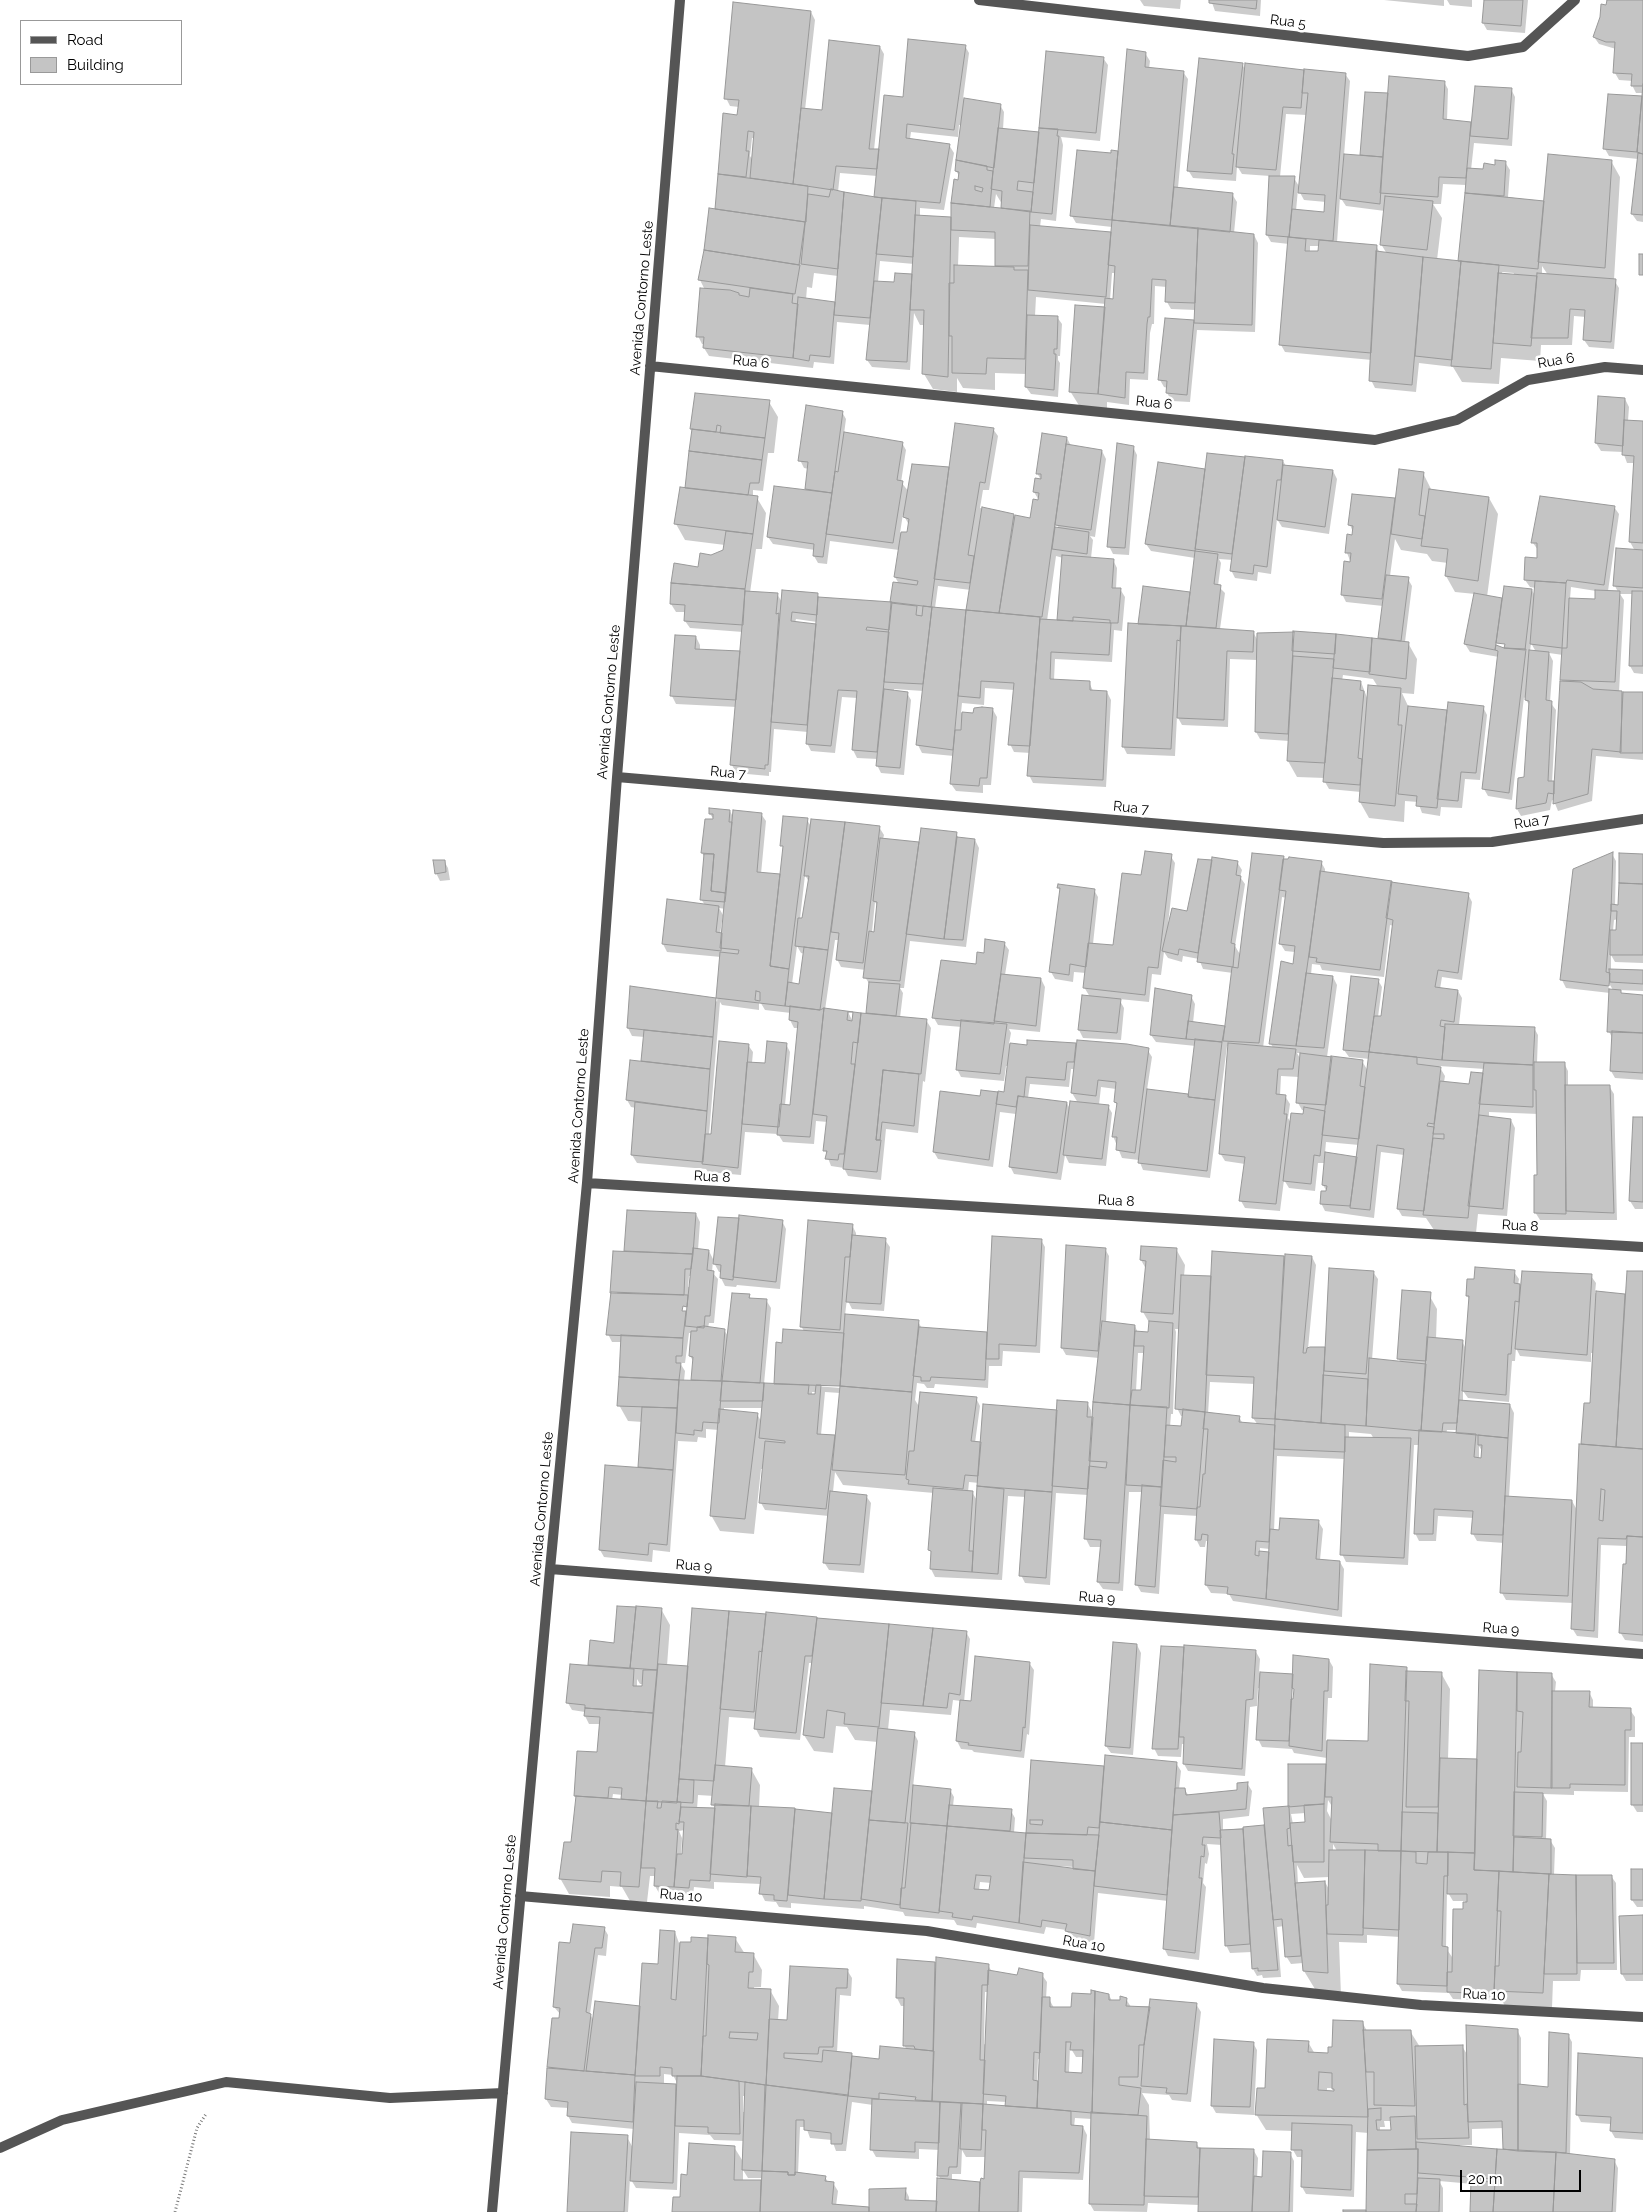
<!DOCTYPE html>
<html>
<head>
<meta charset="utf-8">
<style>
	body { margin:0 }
	#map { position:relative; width:1643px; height:2212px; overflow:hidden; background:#fff; font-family:Raleway,sans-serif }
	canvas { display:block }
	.legend { position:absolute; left:20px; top:20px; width:162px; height:65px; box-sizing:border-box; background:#fff; border:1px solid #999; margin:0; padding:6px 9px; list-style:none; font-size:15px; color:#000 }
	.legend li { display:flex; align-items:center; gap:10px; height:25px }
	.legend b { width:25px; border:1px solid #999 }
	.scale { position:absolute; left:1460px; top:2170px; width:121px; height:22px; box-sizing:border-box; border:2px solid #000; border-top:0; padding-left:6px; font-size:15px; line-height:18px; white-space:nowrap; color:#000; -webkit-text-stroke:4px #fff; paint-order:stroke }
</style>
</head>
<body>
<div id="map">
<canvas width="1643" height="2212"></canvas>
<ul class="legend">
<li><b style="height:6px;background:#555"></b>Road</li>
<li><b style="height:14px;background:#c4c4c4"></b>Building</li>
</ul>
<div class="scale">20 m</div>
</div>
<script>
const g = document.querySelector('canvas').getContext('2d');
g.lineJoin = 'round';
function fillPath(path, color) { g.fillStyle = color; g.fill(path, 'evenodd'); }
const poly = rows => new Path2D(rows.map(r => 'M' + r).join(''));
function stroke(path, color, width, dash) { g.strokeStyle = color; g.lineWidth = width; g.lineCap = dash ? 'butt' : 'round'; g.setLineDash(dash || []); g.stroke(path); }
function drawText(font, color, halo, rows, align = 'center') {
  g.font = font + ' Raleway,sans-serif'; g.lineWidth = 5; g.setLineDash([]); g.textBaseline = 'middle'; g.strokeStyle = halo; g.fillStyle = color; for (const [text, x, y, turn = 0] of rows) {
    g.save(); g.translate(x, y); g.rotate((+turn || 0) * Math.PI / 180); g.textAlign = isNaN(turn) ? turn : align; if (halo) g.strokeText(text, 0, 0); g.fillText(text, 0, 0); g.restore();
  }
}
const shadow = poly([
	[1140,0,1181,0,1180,9,1144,6],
	[1211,0,1261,0,1260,16,1215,11],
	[1384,0,1444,0,1444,6],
	[1447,0,1472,0,1472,7,1450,5],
	[1485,0,1528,0,1525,33,1487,30,1483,23],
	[1608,0,1643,0,1643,93,1636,93,1632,85,1633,81,1619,80,1615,73,1616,49,1599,44,1594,37],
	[811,12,815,20,805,110,823,111,880,47,884,54,874,150,880,150,904,98,965,46,969,53,963,99,1000,105,1004,112,1003,130,1040,134,1103,58,1108,65,1100,141,1061,137,1063,145,1056,221,1041,219,1040,227,1112,234,1112,227,1076,223,1072,216,1112,152,1119,152,1145,53,1150,61,1149,69,1183,72,1188,79,1178,188,1232,194,1237,202,1234,233,1254,235,1258,243,1255,332,1197,330,1190,402,1172,401,1167,393,1168,388,1164,387,1160,380,1166,320,1195,322,1196,310,1171,309,1167,302,1167,287,1155,286,1154,324,1152,324,1150,333,1148,380,1130,379,1129,405,1107,402,1107,410,1080,407,1070,391,1106,304,1036,297,1035,316,1057,317,1062,324,1060,356,1058,356,1058,360,1060,363,1058,397,1031,394,1026,387,1026,374,995,373,995,390,963,388,957,378,957,392,933,389,924,374,925,325,920,325,914,313,910,370,872,367,867,360,870,325,837,322,834,364,814,362,813,368,709,356,704,348,705,344,702,344,698,336,705,290,700,280,716,211,725,114,738,116,739,107,730,106,726,98],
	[959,125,962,125,956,171,960,177,952,222,950,218,920,217,920,208,944,210,954,153,949,145,910,139,911,132,958,137],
	[752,138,755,138,753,161,750,156],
	[840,173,877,176,875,198,838,192],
	[996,194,1002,204,1003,209,994,208],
	[959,237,996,239,996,268,958,266],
	[880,261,914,264,913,279,895,284,878,282],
	[814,273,838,276,836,303,806,300,807,287,812,288],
	[1112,273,1116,273,1114,301,1110,300],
	[1242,64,1246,71,1345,74,1350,81,1344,155,1361,157,1367,93,1389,95,1444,82,1448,89,1447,121,1472,123,1511,89,1515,97,1512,146,1474,143,1471,170,1484,171,1505,162,1510,170,1508,197,1543,202,1611,161,1620,177,1614,280,1619,288,1614,349,1589,347,1584,340,1586,317,1574,316,1572,345,1541,345,1540,361,1501,358,1499,384,1462,382,1453,367,1419,363,1416,392,1375,388,1371,380,1372,360,1285,352,1281,345,1289,244,1271,242,1267,235,1270,176,1242,174,1237,166,1236,181,1193,178,1188,170],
	[1286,114,1307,115,1300,188,1294,178,1280,177],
	[1443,184,1466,185,1460,262,1437,260,1442,218,1433,204,1441,204],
	[1298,189,1304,200,1326,202,1325,213,1296,211],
	[1340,197,1346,206,1385,211,1381,244,1387,254,1380,253,1376,246,1337,243],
	[1310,246,1320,246,1320,253,1310,252],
	[1542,266,1548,275,1542,275],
	[1502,272,1514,273,1513,276,1503,275],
	[1643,100,1643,222,1637,221,1632,214,1638,159,1609,156,1605,149],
	[1625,399,1629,407,1628,421,1643,422,1643,674,1634,673,1630,666,1633,594,1620,594,1624,600,1619,692,1643,693,1643,760,1596,756,1592,801,1558,811,1554,801,1552,800,1550,810,1521,816,1517,809,1519,779,1525,779,1530,706,1524,697,1512,800,1488,796,1484,789,1499,657,1470,652,1465,644,1475,594,1455,592,1446,576,1448,563,1432,561,1427,554,1401,550,1395,539,1390,576,1408,579,1412,586,1405,642,1408,643,1417,659,1414,694,1402,693,1409,708,1449,712,1483,707,1487,715,1480,780,1465,779,1462,808,1441,807,1440,816,1422,813,1418,802,1405,801,1404,822,1369,818,1360,802,1361,792,1329,789,1325,782,1325,778,1297,777,1288,761,1289,741,1260,739,1256,732,1257,660,1230,659,1228,727,1182,725,1177,716,1175,756,1127,754,1123,746,1144,587,1191,593,1195,558,1151,551,1146,544,1206,471,1283,461,1286,466,1333,471,1337,479,1329,534,1282,527,1277,519,1271,574,1258,572,1257,581,1235,578,1231,570,1233,560,1219,559,1221,563,1218,586,1225,593,1220,629,1253,632,1258,641,1380,640,1383,606,1346,602,1342,594,1351,563,1347,553,1353,536,1353,532,1350,525,1394,499,1396,502,1423,473,1432,491,1489,498,1498,514,1487,597,1503,599,1532,590,1535,596,1536,588,1530,587,1525,580,1538,560,1538,550,1533,543,1614,507,1619,514,1608,591,1618,592,1615,586,1635,551,1630,542,1635,463,1627,463,1623,452,1601,451,1596,443],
	[1571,587,1596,591,1596,601,1570,599],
	[1495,641,1506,643,1506,648,1495,646],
	[1531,643,1536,652,1530,652],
	[1549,653,1563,655,1561,679,1563,682,1555,783,1552,783,1556,710,1550,702,1553,661],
	[1343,675,1373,679,1378,687,1368,700,1361,682,1342,681],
	[769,402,778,417,774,453,768,453,763,491,753,490,753,497,757,498,766,513,762,549,756,549,750,593,777,594,782,602,817,595,820,598,891,603,899,584,895,577,899,550,830,541,827,564,818,563,814,556,815,550,773,544,768,537,806,490,809,469,804,468,800,460,842,412,846,419,844,434,902,443,906,450,901,482,909,492,913,465,950,468,993,429,998,436,989,490,983,490,980,508,1031,519,1040,502,1034,492,1041,480,1037,473,1067,438,1071,446,1102,451,1106,459,1095,537,1090,536,1093,540,1091,558,1113,560,1117,568,1116,589,1120,589,1125,597,1122,631,1114,630,1112,662,1055,659,1054,680,1089,682,1093,691,1107,692,1111,700,1106,787,1033,783,1029,775,1031,753,1014,752,1010,744,1014,690,985,688,984,705,962,703,961,713,975,715,993,710,997,717,991,785,983,785,983,793,956,791,951,784,954,756,922,753,918,745,923,691,894,689,894,691,907,693,911,700,904,775,881,773,877,765,878,759,857,758,853,750,857,698,842,697,835,753,811,751,807,743,808,732,774,729,771,772,769,772,769,776,736,773,732,765,737,707,676,704,672,696,676,637,696,637,700,645,700,650,741,653,743,632,690,628,685,621,686,612,676,612,671,604,699,568,712,557,724,550,725,545,685,540,676,524,687,489,693,432,692,429],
	[903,514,909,525,908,534,900,533],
	[1053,519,1059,528,1056,528,1051,520],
	[1056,556,1063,558,1058,622,1047,621],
	[938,586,971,590,967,612,935,608],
	[796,619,817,622,817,625,795,623],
	[1133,447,1137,455,1129,555,1113,554,1109,546],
	[730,811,734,819,761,814,766,821,761,874,782,875,784,818,807,820,812,828,813,820,879,827,884,835,883,839,920,844,956,833,959,839,975,840,979,848,966,947,910,941,904,988,900,988,903,993,900,1018,926,1020,931,1028,925,1082,923,1081,918,1133,886,1129,881,1180,848,1176,844,1168,831,1166,825,1150,828,1122,816,1121,814,1144,783,1142,778,1134,745,1132,741,1175,708,1172,706,1169,637,1163,632,1155,636,1108,631,1107,627,1100,642,1062,645,1037,632,1036,628,1028,632,988,715,999,717,1002,721,957,667,952,663,944,705,905,701,899,705,858,702,853,715,821,710,814],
	[805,875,809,882,803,920,800,919],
	[875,902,878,907,875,933,872,932],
	[719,908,726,909,724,934,720,934,723,915],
	[835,940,839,940,837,959,841,967,866,970,865,977,870,985,867,1014,853,1022,848,1012,825,1010],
	[797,946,801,953,805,954,800,986,792,984],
	[759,1000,765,1010,791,1013,790,1020,794,1028,799,1028,791,1106,785,1105,790,1052,786,1044,767,1065,752,1063,753,1052,748,1045,712,1135,709,1135,720,1002,722,1005,759,1010],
	[1612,854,1616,861,1615,906,1620,906,1643,855,1643,963,1615,962,1611,955,1611,970,1643,971,1643,991,1619,990,1622,994,1643,996,1643,1080,1615,1078,1611,1071,1613,1039,1608,1030,1610,993,1566,988,1562,980],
	[1618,919,1617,931,1613,931,1614,920],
	[1607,980,1613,990,1610,990,1605,981],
	[1170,855,1175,863,1168,924,1169,924,1187,913,1237,862,1242,870,1240,877,1245,884,1235,946,1241,956,1283,857,1285,860,1321,862,1325,869,1325,873,1468,894,1472,902,1462,980,1442,977,1440,989,1458,991,1462,998,1459,1025,1534,1028,1538,1035,1537,1063,1564,1063,1568,1071,1568,1086,1609,1086,1614,1094,1617,1220,1540,1220,1535,1212,1539,1176,1538,1114,1489,1112,1489,1118,1511,1120,1515,1128,1507,1216,1478,1214,1476,1233,1434,1230,1426,1218,1402,1216,1398,1209,1404,1155,1381,1152,1374,1218,1325,1211,1321,1203,1327,1192,1323,1185,1325,1163,1318,1163,1315,1191,1289,1188,1284,1180,1280,1211,1245,1208,1241,1201,1245,1164,1225,1161,1220,1153,1229,1046,1227,1046,1210,1178,1143,1170,1139,1160,1122,1158,1113,1136,1118,1107,1115,1102,1116,1089,1101,1087,1099,1105,1108,1106,1112,1113,1106,1166,1069,1163,1065,1155,1061,1180,1014,1174,1010,1166,1016,1114,1000,1112,993,1167,938,1159,934,1152,981,1098,1005,1093,1009,1066,1006,1066,1004,1081,961,1077,957,1069,962,1027,938,1025,934,1018,985,954,1004,943,1009,950,1005,975,1041,979,1045,987,1040,1032,1009,1029,1011,1033,1009,1044,1028,1046,1028,1041,1147,1049,1152,1057,1147,1090,1190,1095,1196,1046,1156,1042,1151,1035,1191,996,1195,1004,1193,1023,1226,1027,1233,973,1203,969,1199,959,1183,956,1182,962,1168,958,1164,952,1161,975,1152,974,1149,1002,1119,999,1124,1008,1121,1040,1083,1038,1079,1030,1090,997,1084,987,1086,973,1074,972,1073,982,1055,979,1051,972,1061,891,1058,888,1094,890,1098,897,1093,944,1114,947,1142,876],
	[1282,897,1287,898,1280,943,1285,951,1295,952,1294,965,1271,1044,1273,1048,1263,1048],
	[1390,925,1394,926,1382,1018,1378,1017,1382,987,1378,980,1344,1050,1349,1057,1370,1059,1368,1071,1362,1061,1327,1057,1337,985,1333,977,1311,975,1312,964,1320,965,1322,970,1384,977],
	[1297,1053,1301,1053,1301,1060],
	[1439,1066,1485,1069,1484,1075,1470,1085,1444,1082,1445,1076],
	[1071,1069,1075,1069,1072,1093,1078,1103,1070,1109,1067,1103,1028,1098,1030,1084,1069,1087],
	[1281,1076,1299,1077,1298,1103,1302,1110,1305,1111,1304,1116,1291,1123,1288,1118,1290,1104,1285,1096,1280,1096],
	[1326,1142,1359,1145,1358,1158,1325,1153],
	[444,861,448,868,450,880,440,881,436,873],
	[1634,1118,1643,1118,1643,1209,1635,1209,1630,1201],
	[628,1211,696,1214,700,1222,698,1250,709,1251,714,1261,782,1221,786,1229,780,1289,737,1285,736,1287,725,1286,721,1278,721,1272,719,1272,713,1261,712,1272,718,1279,714,1323,709,1323,708,1328,724,1330,728,1336,749,1295,751,1299,766,1300,771,1308,764,1384,775,1385,783,1345,804,1331,801,1326,852,1225,856,1233,856,1237,885,1240,890,1247,884,1311,852,1309,847,1299,845,1315,918,1321,922,1329,989,1333,1041,1240,1045,1247,1040,1353,1003,1351,1002,1366,989,1366,988,1388,935,1384,934,1388,927,1388,924,1384,917,1383,915,1400,920,1408,976,1398,980,1406,975,1443,982,1444,1058,1411,1087,1403,1091,1410,1091,1418,1094,1418,1099,1358,1066,1355,1062,1348,1105,1249,1109,1256,1106,1323,1135,1326,1138,1333,1149,1333,1150,1324,1143,1312,1146,1269,1141,1260,1176,1249,1185,1265,1184,1276,1212,1277,1213,1252,1312,1257,1316,1265,1308,1349,1326,1349,1373,1272,1378,1279,1372,1360,1401,1363,1398,1358,1428,1293,1437,1309,1436,1339,1462,1341,1466,1349,1470,1300,1467,1296,1476,1281,1514,1272,1519,1279,1518,1285,1522,1285,1591,1276,1596,1283,1595,1293,1626,1295,1643,1273,1643,1642,1625,1640,1620,1632,1627,1546,1601,1545,1598,1638,1577,1636,1572,1628,1573,1603,1506,1600,1502,1593,1504,1543,1477,1541,1473,1534,1474,1518,1438,1516,1436,1541,1419,1541,1415,1533,1419,1445,1414,1445,1408,1565,1346,1562,1342,1554,1345,1459,1277,1456,1274,1531,1318,1521,1323,1529,1320,1560,1340,1562,1344,1569,1342,1617,1233,1601,1229,1594,1211,1593,1206,1585,1209,1541,1206,1541,1205,1547,1200,1547,1196,1539,1198,1516,1164,1514,1159,1594,1141,1592,1137,1585,1143,1492,1129,1492,1123,1591,1103,1589,1098,1582,1102,1547,1090,1547,1086,1539,1088,1495,1056,1493,1050,1585,1025,1583,1021,1575,1026,1497,1008,1496,1002,1580,935,1577,931,1569,932,1554,930,1550,934,1493,843,1485,835,1472,833,1492,866,1496,871,1503,864,1573,829,1570,824,1562,829,1516,765,1510,761,1503,764,1469,761,1469,754,1534,720,1531,711,1515,719,1430,706,1429,706,1438,698,1437,697,1442,678,1441,670,1552,653,1550,652,1562,604,1557,600,1550,640,1468,643,1422,628,1421,619,1405,622,1342,612,1342,608,1334,626,1253],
	[689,1276,691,1276,690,1287,688,1287],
	[681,1305,688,1306,687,1312,681,1312],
	[1175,1329,1180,1329,1177,1408,1181,1416,1183,1416,1182,1428,1170,1427,1171,1414,1173,1414,1176,1332],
	[689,1333,693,1333,690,1356,694,1362,692,1381,684,1381,685,1371,680,1363,685,1363],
	[1516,1348,1520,1356,1591,1362,1591,1353,1594,1353,1591,1405,1585,1405,1577,1510,1572,1501,1509,1498,1514,1413,1510,1405,1463,1402,1463,1391,1468,1398,1509,1402,1512,1361,1515,1361],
	[1138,1353,1144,1353,1142,1392,1136,1391],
	[1210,1382,1255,1384,1253,1418,1258,1425,1243,1424,1239,1417,1208,1414],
	[815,1384,841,1385,841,1388,815,1386],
	[812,1392,817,1392,817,1396,812,1395],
	[825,1392,840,1393,836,1439,834,1436,821,1435],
	[724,1408,764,1408,762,1423,757,1414,724,1411],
	[1320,1422,1341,1425,1340,1426,1318,1425],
	[1447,1430,1457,1430,1457,1434,1446,1434],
	[1349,1432,1371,1434,1374,1439,1349,1438],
	[1479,1446,1482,1451,1482,1459,1479,1459],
	[969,1482,979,1483,978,1502,972,1492,968,1492],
	[1260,1548,1270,1549,1270,1553,1260,1552],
	[661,1609,670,1625,667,1666,689,1667,816,1618,966,1632,970,1639,964,1702,973,1703,1029,1663,1034,1670,1029,1735,1027,1734,1024,1758,974,1752,972,1750,961,1749,957,1741,961,1701,953,1700,951,1715,890,1710,888,1730,914,1733,918,1741,913,1787,950,1790,954,1797,953,1806,1011,1811,1015,1818,1014,1833,1027,1834,1033,1762,1105,1767,1176,1763,1181,1771,1179,1789,1184,1789,1189,1796,1239,1792,1247,1783,1252,1791,1249,1816,1223,1819,1223,1830,1265,1826,1264,1809,1290,1808,1289,1806,1325,1765,1327,1769,1327,1758,1294,1753,1292,1749,1262,1747,1258,1739,1261,1689,1258,1688,1257,1706,1250,1707,1245,1776,1188,1771,1184,1764,1185,1744,1182,1744,1181,1757,1158,1756,1154,1748,1162,1647,1256,1652,1260,1659,1259,1673,1294,1675,1329,1660,1333,1667,1332,1698,1328,1698,1326,1741,1370,1742,1406,1668,1408,1672,1441,1673,1450,1689,1448,1759,1478,1760,1481,1671,1551,1674,1556,1682,1555,1692,1589,1692,1593,1700,1593,1708,1630,1710,1635,1717,1635,1737,1629,1737,1628,1792,1574,1791,1574,1795,1543,1794,1547,1801,1546,1840,1550,1840,1555,1848,1554,1875,1611,1876,1616,1883,1617,1970,1581,1970,1580,1981,1553,1981,1552,2008,1505,2006,1498,1994,1497,2001,1453,1999,1449,1993,1402,1991,1398,1984,1400,1937,1367,1935,1367,1943,1339,1942,1341,1996,1318,1994,1304,1971,1303,1963,1291,1964,1286,1956,1284,1926,1277,1927,1281,1977,1263,1978,1262,1975,1257,1976,1253,1969,1252,1952,1230,1953,1226,1945,1222,1845,1207,1844,1209,1854,1207,1864,1205,1863,1203,1883,1206,1887,1199,1960,1168,1956,1164,1948,1168,1901,1098,1893,1094,1943,1071,1938,1066,1930,1046,1927,1044,1934,977,1923,976,1928,957,1925,954,1920,905,1916,903,1912,864,1906,864,1909,791,1903,791,1908,779,1907,776,1902,765,1901,761,1893,761,1884,714,1882,714,1889,694,1887,693,1895,659,1893,655,1886,655,1876,650,1876,647,1902,630,1901,622,1887,610,1886,610,1897,569,1894,560,1878,572,1844,577,1799,575,1796,599,1753,601,1724,589,1724,585,1716,585,1712,572,1710,568,1703,589,1666,591,1642,615,1645],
	[815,1623,817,1623,815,1648,812,1648],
	[809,1663,813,1663,804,1735,814,1751,833,1753,836,1726,847,1727,855,1740,878,1742,873,1792,833,1815,759,1807,760,1785,751,1769,725,1767,729,1717,757,1719,756,1729,760,1737,800,1740],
	[637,1679,640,1684,644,1684,643,1688,637,1687],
	[1291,1687,1296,1687,1294,1701,1290,1701],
	[613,1794,623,1795,622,1800,612,1800],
	[698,1795,714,1796,713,1805,716,1810,697,1809],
	[1328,1800,1333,1808,1332,1821,1327,1811],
	[1306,1813,1307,1823,1293,1824,1291,1814],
	[685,1830,684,1856,681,1856,682,1838,679,1831],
	[1333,1844,1337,1851,1333,1851],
	[1297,1865,1304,1878,1330,1877,1330,1891,1325,1882,1298,1884],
	[1058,1866,1075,1867,1075,1870,1058,1868],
	[980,1882,991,1883,990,1892,979,1890],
	[1447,1891,1453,1901,1465,1901,1454,1960,1446,1948],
	[1137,1645,1141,1653,1133,1755,1111,1753,1106,1746],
	[1643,1744,1643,1812,1637,1812,1632,1804],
	[1643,1870,1643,1907,1637,1907,1632,1900],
	[1643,1917,1643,1981,1626,1981,1622,1974],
	[604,1928,608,1935,606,1956,598,1955,590,2014,594,2021,641,2008,675,1932,679,1943,692,1944,735,1938,745,1954,753,1954,762,1970,761,1987,754,1987,754,1990,770,1990,779,2006,778,2021,788,2021,847,1970,852,1978,851,1996,840,1995,837,2053,852,2054,853,2057,880,2060,907,2050,904,2045,905,2006,901,2006,897,1998,898,1960,988,1965,992,1972,1018,1977,1042,1975,1047,1982,1046,1999,1049,1999,1054,2008,1073,2009,1109,1995,1112,2001,1121,2001,1126,1999,1131,2007,1196,2004,1201,2012,1191,2102,1172,2100,1169,2095,1142,2093,1149,2105,1150,2141,1196,2143,1200,2149,1254,2151,1258,2158,1257,2178,1264,2178,1290,2153,1294,2161,1293,2212,1199,2212,1199,2205,1148,2203,1147,2212,1094,2211,1090,2204,1092,2119,1075,2118,1074,2127,1083,2127,1087,2135,1083,2180,1023,2178,1022,2212,674,2212,681,2198,689,2176,734,2147,744,2163,744,2141,714,2140,710,2135,679,2133,677,2190,636,2188,630,2178,628,2212,568,2212,627,2137,633,2148,634,2129,572,2123,568,2116,569,2108,551,2107,546,2099,553,2019,560,2020,561,2015,554,2007,571,1945],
	[985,1992,989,1992,986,2045,984,2044],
	[1070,2047,1076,2057,1084,2057,1083,2074,1069,2073],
	[1038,2059,1041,2060,1040,2082,1037,2082],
	[664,2074,673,2075,678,2085,664,2084],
	[743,2096,746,2096,745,2112,743,2112],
	[987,2101,1007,2102,1006,2107,987,2106],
	[852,2102,873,2105,872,2150,876,2157,919,2159,919,2149,940,2150,939,2176,941,2180,938,2203,909,2201,909,2197,905,2189,870,2209,836,2206,838,2191,833,2183,828,2182,825,2177,798,2174,800,2127,806,2127,810,2138,832,2140,836,2151,846,2151],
	[962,2150,966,2157,986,2157,985,2180,981,2183,952,2181,952,2174,961,2174],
	[743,2170,748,2178,763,2178,763,2185,761,2182,743,2181],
	[1362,2022,1367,2031,1410,2031,1420,2047,1462,2046,1468,2056,1517,2030,1521,2038,1521,2086,1549,2089,1568,2035,1572,2042,1570,2156,1614,2160,1618,2168,1616,2212,1471,2212,1473,2184,1439,2181,1443,2188,1443,2212,1367,2212,1369,2133,1356,2132,1354,2197,1306,2194,1302,2187,1303,2157,1297,2157,1293,2150,1293,2131,1266,2130,1256,2114,1266,2089,1308,2042,1315,2054,1329,2054],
	[1327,2088,1332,2088,1335,2092,1327,2092],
	[1384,2121,1392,2121,1392,2131,1380,2131,1380,2127,1385,2127],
	[1504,2128,1504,2151,1460,2147,1460,2145,1472,2145,1472,2129],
	[1253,2043,1257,2050,1254,2115,1216,2113,1212,2106],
	[1643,2059,1643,2140,1615,2138,1611,2131,1611,2124,1581,2122,1577,2114]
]);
const building = poly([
	[1209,0,1257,0,1256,9,1209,3,1209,0],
	[1484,0,1523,0,1521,26,1482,23,1484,0],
	[1607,0,1643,0,1643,86,1631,86,1632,74,1613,73,1615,42,1606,42,1593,37,1600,17,1601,4,1606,5,1607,0],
	[733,2,811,11,793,184,750,178,754,132,748,131,746,151,749,151,746,177,718,174,723,113,737,115,739,100,724,99,733,2],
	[908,39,966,45,954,130,907,124,906,138,950,144,940,203,874,197,884,95,903,97,908,39],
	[829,40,880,46,869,149,879,149,877,169,836,166,833,190,793,184,801,108,822,110,829,40],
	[1127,49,1146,52,1145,67,1184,71,1170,226,1112,220,1127,49],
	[1046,51,1104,57,1096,133,1039,128,1046,51],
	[1199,58,1243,63,1232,154,1234,154,1232,174,1187,171,1199,58],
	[1245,63,1304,70,1301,108,1283,107,1276,170,1236,167,1245,63],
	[1304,69,1346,73,1333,241,1289,237,1292,209,1324,212,1325,195,1298,193,1308,93,1302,93,1304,69],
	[1389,76,1445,81,1443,119,1471,122,1466,178,1439,177,1438,197,1380,193,1389,76],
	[1643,84,1643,154,1637,152,1643,84],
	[1475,86,1512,88,1508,139,1470,136,1475,86],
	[1365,92,1388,93,1383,157,1360,155,1365,92],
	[1608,94,1642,96,1637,152,1603,149,1608,94],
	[964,98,1001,104,994,168,956,160,964,98],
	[998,128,1039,132,1034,183,1018,181,1017,190,1033,192,1031,212,1001,208,1002,191,991,189,998,128],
	[1039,128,1058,129,1057,136,1059,136,1052,214,1031,212,1039,128],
	[1077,150,1111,153,1111,150,1118,151,1112,220,1070,216,1077,150],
	[1638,153,1643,154,1643,215,1631,214,1638,153],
	[1344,154,1383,157,1380,204,1340,199,1344,154],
	[1548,154,1612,160,1605,268,1538,262,1548,154],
	[956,160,987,166,987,170,993,171,990,207,951,203,954,179,958,180,959,172,955,171,956,160],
	[975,186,983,188,982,192,975,190,975,186],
	[1495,160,1506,161,1504,196,1465,193,1467,168,1483,169,1484,163,1495,165,1495,160],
	[718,174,808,186,806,222,715,209,718,174],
	[1269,176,1295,176,1289,237,1266,235,1269,176],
	[1174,187,1233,193,1230,232,1170,226,1174,187],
	[831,189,844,192,838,269,801,264,808,194,829,197,831,189],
	[844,192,882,198,870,318,834,315,844,192],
	[1465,193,1544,201,1538,269,1458,261,1465,193],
	[1385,196,1433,201,1427,250,1380,245,1385,196],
	[882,198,916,201,913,257,876,254,882,198],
	[951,203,1030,211,1028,266,995,266,995,232,951,230,951,203],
	[709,208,805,222,799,265,704,250,709,208],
	[915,215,951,217,948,377,922,374,924,310,910,310,915,215],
	[1112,220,1198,228,1195,303,1165,302,1166,280,1152,279,1150,317,1148,317,1147,324,1144,373,1126,372,1125,398,1098,394,1105,298,1113,299,1115,266,1108,265,1112,220],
	[1030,225,1111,232,1106,297,1028,290,1030,225],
	[1198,228,1254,234,1252,325,1194,323,1198,228],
	[1288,237,1306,239,1305,251,1318,251,1319,240,1377,245,1371,353,1279,345,1288,237],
	[704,250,800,265,795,294,698,280,704,250],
	[1376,251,1423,257,1412,385,1369,381,1376,251],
	[1639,254,1643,254,1643,275,1639,275,1639,254],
	[1423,257,1461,261,1452,360,1415,356,1423,257],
	[1461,261,1499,265,1491,369,1451,366,1461,261],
	[954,265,1014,267,1014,270,1028,270,1025,359,987,358,986,374,952,373,952,336,949,336,949,283,954,283,954,265],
	[895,273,912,274,907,362,866,360,874,281,894,282,895,273],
	[1498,273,1537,276,1531,346,1493,343,1498,273],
	[1537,273,1616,279,1611,342,1583,340,1585,310,1570,309,1568,338,1531,338,1537,273],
	[700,288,730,290,739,293,739,295,749,297,750,288,793,294,792,303,798,304,793,358,703,348,704,337,696,337,700,288],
	[798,297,835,302,830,357,810,355,809,361,793,358,798,297],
	[1075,305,1105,307,1098,394,1069,392,1075,305],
	[1027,315,1058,316,1057,349,1054,349,1054,354,1056,354,1054,390,1025,387,1027,315],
	[1165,318,1194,320,1187,395,1166,393,1167,381,1158,380,1165,318],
	[695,393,770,400,765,438,720,433,721,426,717,425,716,432,690,429,695,393],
	[1598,396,1625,398,1623,446,1595,443,1598,396],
	[806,405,843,411,832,493,805,489,808,462,798,461,806,405],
	[1624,420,1643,421,1643,543,1629,542,1634,456,1622,455,1624,420],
	[955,423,994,428,985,483,980,482,968,555,974,556,970,583,934,579,955,423],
	[692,429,765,438,762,460,689,451,692,429],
	[844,432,903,442,897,480,903,481,893,543,826,534,835,471,838,472,844,432],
	[1042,433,1067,437,1042,617,999,613,1015,515,1030,518,1033,499,1038,500,1039,493,1033,492,1035,478,1041,479,1041,474,1036,474,1042,433],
	[1117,443,1134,446,1125,548,1107,547,1117,443],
	[1066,444,1102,450,1091,530,1055,525,1066,444],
	[689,451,762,460,759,483,750,483,748,495,685,488,689,451],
	[1207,453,1245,457,1232,554,1195,549,1207,453],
	[1245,456,1283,460,1281,480,1277,480,1267,567,1254,565,1253,574,1230,571,1245,456],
	[1158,462,1205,469,1195,551,1145,544,1158,462],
	[912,464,949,467,931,607,890,602,893,582,917,585,918,581,894,577,901,532,907,532,909,519,903,517,912,464],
	[1283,465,1333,470,1325,527,1277,520,1283,465],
	[1399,469,1424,472,1419,515,1425,516,1422,539,1391,534,1399,469],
	[774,486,832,493,823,557,813,556,814,544,767,537,774,486],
	[680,487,758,496,753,534,674,524,680,487],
	[1429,489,1489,497,1478,581,1445,576,1448,549,1421,546,1429,489],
	[1352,494,1395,498,1382,599,1341,595,1344,561,1350,562,1351,553,1345,553,1347,534,1352,535,1353,526,1348,525,1352,494],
	[1540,496,1615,506,1604,585,1567,580,1566,583,1524,580,1525,557,1537,558,1537,543,1531,543,1540,496],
	[982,507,1014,514,999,613,966,610,982,507],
	[1055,527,1089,532,1087,554,1052,549,1055,527],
	[726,531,753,534,745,589,671,583,674,563,698,567,700,553,711,555,723,550,726,531],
	[1616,548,1643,550,1643,588,1613,586,1616,548],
	[1195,551,1218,554,1214,584,1221,585,1216,628,1186,626,1195,551],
	[1062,555,1114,559,1112,588,1121,588,1118,623,1110,623,1110,620,1073,617,1073,621,1057,620,1062,555],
	[1386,575,1409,577,1401,641,1378,638,1386,575],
	[1535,581,1566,583,1562,648,1530,644,1535,581],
	[671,583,745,589,743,625,684,621,685,605,670,604,671,583],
	[1143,586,1190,592,1186,626,1138,624,1143,586],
	[1504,586,1532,589,1525,650,1504,648,1505,644,1496,643,1504,586],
	[782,590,818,593,817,615,792,612,791,621,816,624,807,725,771,722,782,590],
	[1595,590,1620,591,1615,682,1560,680,1562,648,1567,648,1569,598,1595,599,1595,590],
	[745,591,778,593,776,614,779,613,768,765,765,765,765,769,730,765,745,591],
	[1632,591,1643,591,1643,666,1629,666,1632,591],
	[1474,593,1502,598,1495,650,1464,644,1474,593],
	[818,597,892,602,889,630,867,627,866,630,889,632,877,752,852,750,857,691,838,690,831,746,806,744,818,597],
	[891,603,917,606,916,615,922,616,923,606,932,607,923,684,884,682,891,603],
	[932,607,966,610,953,750,916,745,932,607],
	[966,610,1040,617,1030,746,1008,745,1014,683,981,681,980,698,958,696,966,610],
	[1040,619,1111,623,1109,655,1051,652,1050,679,1090,681,1090,690,1107,691,1103,780,1027,776,1040,619],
	[1128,623,1181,626,1180,641,1177,640,1171,749,1122,747,1128,623],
	[1181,626,1254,631,1253,652,1227,651,1224,720,1177,718,1181,626],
	[1293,631,1336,634,1335,654,1292,651,1293,631],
	[1294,632,1288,734,1255,732,1257,633,1294,632],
	[1336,634,1372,638,1370,672,1333,668,1336,634],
	[675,635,696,636,695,649,740,651,736,700,670,696,675,635],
	[1372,638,1409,642,1406,679,1369,674,1372,638],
	[1496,645,1504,648,1526,649,1509,793,1482,789,1498,651,1495,650,1496,645],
	[1529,650,1549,652,1546,700,1552,701,1548,781,1554,781,1554,794,1548,793,1546,803,1516,809,1518,778,1524,777,1529,701,1525,700,1529,650],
	[1293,656,1334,659,1325,763,1287,761,1293,656],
	[1332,678,1361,681,1360,690,1364,691,1358,758,1362,759,1360,785,1323,782,1332,678],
	[1560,681,1581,682,1593,689,1622,691,1621,752,1592,749,1588,794,1553,804,1560,681],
	[1368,685,1401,688,1398,725,1402,725,1395,806,1359,802,1368,685],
	[884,689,908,692,900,768,876,766,884,689],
	[1623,692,1643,692,1643,753,1620,753,1623,692],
	[1448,702,1484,706,1476,773,1461,772,1458,801,1437,799,1448,702],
	[1408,706,1447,710,1437,808,1416,806,1417,796,1398,794,1408,706],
	[982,707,993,708,987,778,980,778,979,786,950,784,955,730,961,730,962,712,973,713,974,708,982,707],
	[709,808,730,810,729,822,732,822,726,893,711,891,714,854,701,853,705,819,713,819,713,814,709,814,709,808],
	[733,810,762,813,757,872,780,874,770,966,789,969,785,1006,716,998,720,952,738,954,739,950,720,948,733,810],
	[756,991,760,992,760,1001,755,1000,756,991],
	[783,816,808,818,789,969,770,966,783,846,780,846,783,816],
	[811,819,845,822,828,950,795,946,798,918,802,918,809,876,804,876,811,819],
	[845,822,880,826,863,963,836,960,839,933,831,932,845,822],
	[921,828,957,832,944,939,906,934,921,828],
	[957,837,975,839,963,940,944,939,957,837],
	[880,838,919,842,900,981,863,978,869,931,874,932,877,902,873,901,880,838],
	[1145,851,1172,854,1158,968,1148,967,1145,995,1083,988,1088,943,1113,945,1122,873,1141,875,1145,851],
	[1613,852,1611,911,1606,972,1610,973,1609,986,1560,980,1573,869,1613,852],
	[1252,853,1284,856,1259,1043,1223,1041,1232,967,1238,968,1252,853],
	[1619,853,1643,854,1643,884,1619,883,1619,853],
	[704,854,714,854,711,891,726,893,725,902,700,900,704,854],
	[1212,857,1238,861,1236,875,1241,876,1231,943,1235,944,1233,967,1197,962,1212,857],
	[1289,857,1322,861,1296,1046,1269,1044,1281,961,1293,964,1295,946,1279,944,1286,891,1279,890,1283,859,1288,859,1289,857],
	[1198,859,1212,860,1198,953,1179,949,1178,955,1162,951,1172,908,1187,911,1198,859],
	[433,860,445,860,446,872,435,874,433,860],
	[1320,871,1392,881,1380,970,1316,962,1317,958,1309,957,1320,871],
	[1391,882,1469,893,1458,973,1438,970,1435,987,1458,990,1454,1022,1441,1020,1440,1026,1445,1027,1442,1060,1369,1052,1374,1016,1381,1016,1393,920,1386,918,1391,882],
	[1619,883,1643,884,1643,955,1610,955,1610,930,1616,930,1617,911,1611,911,1611,904,1618,905,1619,883],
	[1058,884,1095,889,1086,967,1070,964,1069,975,1049,972,1060,888,1057,888,1058,884],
	[667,899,719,906,716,932,722,933,721,951,662,944,667,899],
	[985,939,1005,942,994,1024,932,1018,941,960,976,964,977,952,984,953,985,939],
	[804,947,828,950,820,1010,785,1006,788,982,799,984,804,947],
	[1609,969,1643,970,1643,984,1610,982,1609,969],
	[1306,973,1333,976,1324,1048,1296,1046,1306,973],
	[1001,974,1041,978,1036,1026,994,1021,1001,974],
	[1351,976,1379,979,1369,1052,1343,1050,1351,976],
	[869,982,900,984,896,1016,866,1013,869,982],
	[630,986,716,998,713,1037,627,1028,630,986],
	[1155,988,1192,995,1186,1039,1150,1035,1155,988],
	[1609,989,1621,990,1621,993,1643,995,1643,1033,1607,1032,1609,989],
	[1082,995,1121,999,1117,1033,1078,1030,1082,995],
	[790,1006,820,1010,824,1008,810,1137,777,1135,780,1104,790,1105,798,1022,789,1020,790,1006],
	[824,1008,861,1013,858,1043,853,1042,851,1064,855,1064,844,1154,839,1154,838,1160,825,1159,827,1151,823,1151,827,1116,813,1114,824,1008],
	[848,1012,853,1012,852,1021,847,1020,848,1012],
	[861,1013,927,1019,921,1074,883,1070,876,1140,881,1140,877,1172,843,1169,861,1013],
	[961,1020,1007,1024,1000,1074,956,1070,961,1020],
	[1188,1021,1225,1026,1222,1042,1186,1039,1188,1021],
	[1445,1024,1535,1027,1533,1065,1442,1060,1445,1024],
	[644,1030,713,1037,710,1069,641,1061,644,1030],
	[1612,1031,1643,1033,1643,1073,1610,1071,1612,1031],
	[1195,1039,1222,1042,1215,1100,1188,1097,1195,1039],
	[1027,1040,1076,1043,1074,1062,1067,1062,1065,1080,1026,1077,1024,1097,1018,1096,1016,1107,996,1104,998,1091,1004,1092,1010,1043,1027,1045,1027,1040],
	[1077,1040,1127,1044,1149,1048,1135,1153,1116,1150,1117,1137,1112,1137,1117,1103,1114,1102,1116,1082,1098,1080,1096,1096,1071,1093,1077,1040],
	[719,1041,749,1044,738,1168,702,1164,705,1134,711,1134,719,1041],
	[767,1041,787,1043,779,1127,742,1124,747,1062,765,1063,767,1041],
	[1228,1043,1296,1049,1293,1069,1278,1069,1276,1094,1286,1095,1284,1114,1287,1114,1276,1204,1239,1201,1245,1157,1219,1154,1228,1043],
	[1369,1052,1417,1057,1417,1064,1441,1067,1434,1124,1428,1123,1427,1126,1434,1127,1424,1211,1397,1209,1404,1149,1377,1145,1370,1210,1350,1208,1369,1052],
	[1300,1053,1332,1057,1326,1105,1296,1103,1300,1053],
	[1331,1056,1363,1060,1360,1086,1365,1087,1359,1139,1322,1135,1331,1056],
	[630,1060,710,1069,707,1111,626,1100,630,1060],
	[1534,1062,1565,1062,1566,1214,1534,1213,1534,1175,1537,1175,1536,1090,1534,1090,1534,1062],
	[1484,1063,1533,1065,1533,1107,1479,1104,1484,1063],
	[883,1070,919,1074,914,1126,882,1122,880,1140,876,1140,883,1070],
	[1471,1072,1483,1073,1468,1218,1423,1215,1433,1138,1444,1139,1444,1134,1433,1134,1440,1081,1469,1084,1471,1072],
	[1565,1085,1610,1085,1614,1213,1566,1211,1565,1085],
	[1147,1089,1188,1094,1189,1097,1215,1100,1207,1171,1138,1163,1147,1089],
	[981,1090,998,1092,989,1160,933,1152,940,1091,980,1096,981,1090],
	[1018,1096,1067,1102,1057,1173,1009,1167,1018,1096],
	[1070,1101,1109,1105,1102,1159,1063,1155,1070,1101],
	[635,1102,707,1111,703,1162,631,1155,635,1102],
	[1304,1107,1325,1111,1320,1156,1314,1155,1311,1184,1283,1181,1291,1113,1303,1114,1304,1107],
	[1479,1115,1511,1119,1503,1209,1468,1206,1479,1115],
	[1633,1117,1643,1117,1643,1202,1629,1201,1633,1117],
	[1325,1152,1357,1157,1350,1206,1320,1204,1321,1191,1326,1191,1327,1186,1322,1185,1325,1152],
	[627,1210,696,1213,693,1254,624,1251,627,1210],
	[739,1215,783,1220,776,1282,733,1277,739,1215],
	[718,1217,739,1218,733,1280,720,1278,721,1265,713,1264,718,1217],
	[808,1220,853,1224,850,1257,845,1257,840,1330,800,1327,808,1220],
	[852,1235,886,1238,881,1304,846,1302,852,1235],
	[992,1236,1042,1239,1036,1346,999,1344,999,1359,986,1359,992,1236],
	[1066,1245,1106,1248,1098,1351,1061,1348,1066,1245],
	[1141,1246,1177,1248,1173,1314,1141,1312,1146,1261,1140,1260,1141,1246],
	[693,1248,709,1250,707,1270,714,1271,710,1316,705,1316,704,1328,685,1326,693,1248],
	[613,1251,693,1254,691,1269,685,1269,684,1295,610,1293,613,1251],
	[1212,1251,1284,1256,1275,1419,1252,1418,1254,1377,1206,1375,1212,1251],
	[1285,1254,1312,1256,1303,1353,1306,1353,1307,1348,1310,1347,1325,1347,1321,1423,1275,1419,1285,1254],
	[1475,1267,1515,1270,1514,1283,1520,1284,1519,1302,1515,1301,1511,1354,1508,1354,1506,1395,1462,1391,1469,1296,1466,1296,1467,1279,1474,1279,1475,1267],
	[1329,1268,1374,1271,1366,1374,1324,1371,1329,1268],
	[1522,1271,1592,1274,1587,1355,1515,1349,1522,1271],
	[1627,1271,1643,1271,1643,1449,1616,1447,1627,1271],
	[1181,1275,1211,1276,1205,1412,1175,1409,1181,1275],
	[1402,1290,1431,1292,1426,1361,1397,1359,1402,1290],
	[1596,1291,1625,1294,1616,1447,1581,1444,1584,1403,1590,1403,1596,1291],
	[611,1292,688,1295,687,1307,683,1306,682,1311,686,1311,683,1338,606,1335,611,1292],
	[732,1293,750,1294,749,1298,767,1299,760,1383,722,1381,732,1293],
	[845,1314,919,1320,912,1392,840,1386,845,1314],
	[1102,1321,1135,1325,1130,1405,1093,1402,1102,1321],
	[1149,1321,1173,1323,1169,1408,1130,1405,1132,1390,1141,1390,1144,1346,1134,1346,1135,1331,1148,1332,1149,1321],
	[704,1326,725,1329,721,1381,691,1380,693,1357,689,1356,691,1331,697,1331,697,1327,704,1326],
	[919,1327,987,1332,985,1380,931,1377,930,1381,921,1381,921,1377,913,1376,919,1327],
	[783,1329,844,1333,840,1386,774,1384,776,1342,782,1343,783,1329],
	[621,1335,683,1338,682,1356,676,1356,676,1363,681,1363,679,1380,619,1377,621,1335],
	[1427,1337,1463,1340,1457,1423,1443,1423,1442,1432,1421,1431,1427,1337],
	[1369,1358,1426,1364,1421,1431,1366,1426,1369,1358],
	[1323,1375,1368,1379,1366,1426,1321,1423,1323,1375],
	[619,1377,679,1380,677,1408,617,1406,619,1377],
	[679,1380,722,1381,719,1423,703,1422,702,1431,694,1430,694,1435,676,1433,679,1380],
	[722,1381,764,1383,763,1401,720,1401,722,1381],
	[764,1383,809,1385,808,1394,815,1394,816,1385,821,1385,817,1434,835,1435,826,1509,759,1503,765,1441,785,1443,785,1441,759,1438,764,1383],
	[840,1386,912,1392,905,1475,832,1470,840,1386],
	[920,1392,977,1397,971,1441,981,1442,978,1476,965,1475,963,1489,908,1484,909,1480,906,1479,909,1451,914,1451,920,1392],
	[1057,1400,1088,1402,1087,1417,1093,1417,1088,1489,1052,1486,1057,1400],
	[1459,1400,1510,1404,1508,1438,1456,1433,1459,1400],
	[1093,1402,1130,1405,1119,1583,1097,1582,1101,1540,1084,1539,1089,1466,1106,1468,1107,1462,1089,1461,1093,1402],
	[983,1404,1057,1410,1052,1492,977,1486,983,1404],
	[1130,1405,1167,1407,1162,1487,1126,1485,1130,1405],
	[642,1407,677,1408,673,1470,638,1467,642,1407],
	[719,1409,758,1413,745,1519,710,1516,719,1409],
	[1183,1409,1205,1412,1197,1509,1160,1506,1163,1460,1176,1462,1176,1457,1164,1457,1166,1425,1181,1426,1183,1409],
	[1205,1412,1240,1416,1239,1422,1275,1425,1269,1542,1256,1541,1255,1555,1259,1556,1259,1551,1269,1552,1266,1599,1227,1594,1228,1587,1205,1585,1208,1535,1202,1534,1201,1540,1195,1540,1197,1507,1200,1507,1203,1474,1205,1474,1208,1429,1203,1429,1205,1412],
	[1275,1419,1345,1425,1345,1452,1274,1449,1275,1419],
	[1419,1430,1476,1434,1474,1457,1481,1458,1482,1445,1478,1445,1478,1435,1508,1438,1503,1535,1471,1534,1473,1511,1434,1509,1433,1534,1414,1534,1419,1430],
	[1345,1437,1411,1438,1404,1558,1340,1555,1345,1437],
	[1579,1444,1643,1449,1643,1537,1627,1536,1626,1539,1598,1538,1594,1631,1571,1629,1579,1444],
	[1601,1489,1605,1490,1603,1521,1599,1520,1601,1489],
	[605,1465,673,1470,667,1545,649,1543,648,1555,599,1550,605,1465],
	[1142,1485,1162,1487,1155,1587,1135,1585,1142,1485],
	[977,1486,1004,1489,998,1574,972,1572,977,1486],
	[933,1488,973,1491,969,1551,973,1551,972,1572,930,1569,931,1551,928,1550,933,1488],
	[1025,1490,1052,1492,1046,1578,1019,1576,1025,1490],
	[830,1491,867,1495,860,1565,823,1563,830,1491],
	[1505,1496,1572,1500,1568,1596,1500,1593,1505,1496],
	[1280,1518,1319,1520,1316,1559,1340,1561,1338,1610,1266,1599,1270,1529,1279,1530,1280,1518],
	[1627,1536,1643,1537,1643,1635,1619,1633,1623,1564,1626,1564,1627,1536],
	[617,1606,636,1607,630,1668,588,1665,590,1640,614,1643,617,1606],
	[636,1606,662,1608,657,1670,630,1668,636,1606],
	[692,1608,729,1611,714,1781,679,1779,692,1608],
	[729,1611,766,1614,762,1652,759,1651,754,1712,720,1709,729,1611],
	[766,1612,817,1617,812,1656,805,1656,796,1733,754,1729,766,1612],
	[817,1618,889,1624,879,1727,844,1724,845,1713,827,1710,824,1738,803,1735,817,1618],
	[889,1624,933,1628,923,1706,881,1703,889,1624],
	[933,1628,967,1631,960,1695,949,1693,947,1708,923,1706,933,1628],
	[1113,1642,1137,1644,1130,1748,1105,1746,1113,1642],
	[1184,1645,1256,1650,1253,1699,1246,1700,1242,1769,1183,1764,1184,1737,1179,1737,1184,1645],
	[1161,1646,1184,1647,1178,1749,1152,1749,1161,1646],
	[1293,1655,1329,1659,1328,1691,1324,1691,1322,1751,1289,1746,1291,1699,1293,1699,1294,1689,1292,1688,1293,1655],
	[975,1656,1030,1662,1025,1728,1023,1727,1021,1751,968,1745,969,1743,956,1741,960,1700,971,1701,975,1656],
	[570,1664,634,1669,633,1686,642,1686,643,1670,657,1670,653,1713,585,1708,585,1705,566,1703,570,1664],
	[658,1664,688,1666,677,1803,646,1801,658,1664],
	[1370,1664,1407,1667,1401,1851,1378,1851,1378,1844,1330,1842,1332,1797,1325,1797,1327,1740,1368,1741,1370,1664],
	[1479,1670,1517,1672,1513,1872,1474,1870,1479,1670],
	[1406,1671,1442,1672,1438,1807,1406,1807,1409,1701,1405,1701,1406,1671],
	[1260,1672,1293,1674,1289,1741,1256,1740,1260,1672],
	[1517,1672,1552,1673,1552,1788,1517,1787,1518,1752,1521,1752,1523,1712,1517,1711,1517,1672],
	[1552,1691,1590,1691,1589,1707,1631,1708,1631,1730,1625,1730,1625,1785,1570,1784,1570,1788,1551,1788,1552,1691],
	[585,1708,653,1713,646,1801,621,1799,622,1788,609,1787,608,1798,574,1796,577,1751,597,1752,600,1717,584,1716,585,1708],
	[878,1728,915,1732,905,1823,869,1820,878,1728],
	[1631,1743,1643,1743,1643,1805,1631,1805,1631,1743],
	[1105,1755,1177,1762,1172,1830,1100,1822,1105,1755],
	[1440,1758,1477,1759,1475,1853,1437,1852,1440,1758],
	[1031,1760,1104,1766,1099,1828,1088,1827,1087,1835,1026,1833,1031,1760],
	[1030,1820,1043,1820,1042,1825,1030,1824,1030,1820],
	[1288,1764,1326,1764,1324,1804,1288,1807,1288,1764],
	[715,1765,752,1768,749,1806,711,1805,715,1765],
	[679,1779,694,1780,693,1803,677,1802,679,1779],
	[1248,1782,1246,1809,1173,1815,1175,1788,1185,1788,1186,1795,1237,1790,1237,1783,1248,1782],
	[913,1785,951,1789,947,1826,910,1823,913,1785],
	[834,1788,872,1791,861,1901,824,1899,834,1788],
	[1514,1792,1543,1793,1542,1837,1513,1836,1514,1792],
	[576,1796,646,1801,639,1887,620,1886,621,1872,602,1871,601,1882,559,1879,564,1842,571,1842,576,1796],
	[646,1801,658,1801,657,1808,661,1808,662,1801,681,1802,679,1824,676,1823,676,1830,678,1829,674,1887,654,1886,655,1868,641,1868,646,1801],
	[715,1804,751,1806,747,1877,710,1874,715,1804],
	[1324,1804,1324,1862,1293,1862,1290,1823,1305,1822,1304,1805,1324,1804],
	[949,1805,1012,1809,1010,1831,947,1826,949,1805],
	[751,1806,795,1808,787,1901,774,1900,774,1895,759,1894,761,1877,747,1876,751,1806],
	[1289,1806,1290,1828,1287,1829,1288,1846,1292,1845,1301,1956,1285,1957,1282,1919,1273,1920,1263,1808,1289,1806],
	[681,1807,715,1808,710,1881,690,1880,689,1888,674,1887,677,1854,682,1854,684,1822,679,1822,681,1807],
	[795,1809,832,1813,824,1899,788,1895,795,1809],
	[1219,1812,1221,1838,1203,1837,1202,1845,1205,1845,1204,1857,1201,1856,1199,1878,1202,1878,1195,1953,1163,1949,1173,1815,1219,1812],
	[1402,1812,1438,1813,1437,1852,1401,1851,1402,1812],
	[869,1820,908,1823,900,1905,861,1899,869,1820],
	[1100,1822,1172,1830,1167,1895,1094,1886,1100,1822],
	[911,1823,947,1826,939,1913,900,1908,901,1888,905,1888,911,1823],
	[1264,1825,1278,1970,1258,1971,1258,1968,1252,1969,1243,1827,1264,1825],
	[947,1826,1026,1833,1019,1923,973,1916,972,1920,952,1917,953,1913,939,1911,947,1826],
	[976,1875,991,1876,989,1890,974,1889,976,1875],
	[1243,1829,1250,1944,1225,1946,1220,1830,1243,1829],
	[1026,1833,1099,1835,1095,1871,1073,1869,1073,1860,1024,1858,1026,1833],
	[1514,1837,1551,1839,1551,1874,1513,1872,1514,1837],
	[1329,1850,1365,1850,1363,1935,1327,1934,1326,1905,1328,1905,1329,1850],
	[1365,1850,1401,1851,1399,1930,1363,1928,1365,1850],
	[1401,1851,1416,1852,1416,1863,1427,1864,1428,1852,1448,1852,1448,1876,1444,1876,1442,1946,1448,1947,1447,1986,1397,1984,1401,1851],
	[1448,1852,1475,1853,1474,1870,1499,1871,1494,1994,1447,1992,1447,1972,1452,1972,1453,1909,1463,1909,1463,1902,1467,1902,1467,1894,1447,1894,1448,1852],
	[1023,1862,1095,1871,1090,1936,1065,1931,1067,1924,1042,1920,1041,1927,1019,1923,1023,1862],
	[1631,1869,1643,1869,1643,1900,1631,1900,1631,1869],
	[1499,1871,1549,1874,1543,1993,1494,1991,1495,1966,1499,1966,1501,1911,1497,1911,1499,1871],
	[1549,1874,1576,1875,1577,1974,1544,1974,1549,1874],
	[1576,1875,1612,1875,1614,1963,1577,1963,1576,1875],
	[1325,1881,1328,1973,1303,1971,1295,1883,1325,1881],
	[1643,1915,1643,1974,1621,1974,1619,1916,1643,1915],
	[573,1924,605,1927,602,1948,595,1948,586,2012,591,2014,584,2071,547,2067,552,2018,559,2018,560,2008,553,2007,559,1942,570,1943,573,1924],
	[660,1930,675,1931,671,1999,676,2000,680,1942,691,1942,691,1937,708,1938,701,2076,672,2076,672,2068,660,2067,660,2076,635,2076,642,1963,658,1964,660,1930],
	[708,1935,736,1937,735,1952,754,1953,753,1972,749,1972,748,1988,771,1989,766,2085,701,2076,703,2036,706,2036,709,1965,707,1964,708,1935],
	[730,2032,758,2033,757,2040,729,2038,730,2032],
	[936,1957,989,1964,988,1985,982,1985,980,2060,985,2060,983,2104,932,2101,936,1957],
	[897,1959,935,1962,933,2051,915,2049,914,2046,903,2046,904,1998,896,1998,897,1959],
	[790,1966,848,1969,847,1988,836,1988,833,2047,819,2047,818,2054,784,2053,784,2058,822,2062,823,2050,852,2053,848,2096,766,2085,769,2019,787,2020,790,1966],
	[1019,1968,1043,1973,1040,2053,1034,2052,1033,2080,1038,2081,1037,2108,1005,2106,1006,2096,983,2094,988,1970,1017,1975,1019,1968],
	[1091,1990,1095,1991,1092,2113,1037,2108,1042,1997,1050,1997,1050,2007,1071,2007,1072,1993,1091,1994,1091,1990],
	[1066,2042,1071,2042,1070,2050,1083,2050,1082,2073,1065,2072,1066,2042],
	[1095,1991,1109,1994,1109,2000,1120,2000,1120,1996,1127,1998,1126,2006,1150,2007,1144,2045,1139,2045,1138,2077,1119,2077,1119,2085,1141,2088,1138,2115,1092,2113,1095,1991],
	[1150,1999,1197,2003,1187,2094,1166,2093,1167,2088,1141,2086,1144,2045,1150,1999],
	[595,2001,640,2006,635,2075,586,2071,595,2001],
	[1333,2020,1363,2021,1368,2117,1255,2115,1257,2088,1265,2088,1267,2039,1309,2041,1308,2052,1328,2053,1328,2047,1332,2047,1333,2020],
	[1319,2072,1332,2073,1332,2089,1334,2089,1334,2091,1318,2090,1319,2072],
	[1466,2025,1518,2029,1518,2151,1503,2149,1502,2121,1468,2122,1466,2025],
	[1363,2030,1411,2030,1415,2106,1374,2105,1374,2072,1366,2072,1363,2030],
	[1549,2032,1569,2034,1566,2153,1518,2151,1518,2084,1548,2087,1549,2032],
	[1214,2039,1254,2042,1250,2107,1211,2106,1214,2039],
	[1463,2045,1464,2105,1467,2104,1469,2138,1417,2139,1415,2046,1463,2045],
	[880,2046,934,2051,932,2101,915,2100,916,2097,879,2093,879,2099,848,2096,852,2056,879,2059,880,2046],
	[1578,2053,1643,2058,1643,2133,1610,2131,1611,2117,1576,2115,1578,2053],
	[547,2068,635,2075,633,2122,567,2116,568,2102,545,2099,547,2068],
	[677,2076,701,2076,739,2081,740,2134,708,2133,708,2127,675,2126,677,2076],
	[636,2082,676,2084,673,2183,630,2181,636,2082],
	[745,2082,765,2085,762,2171,742,2170,745,2082],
	[766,2085,848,2095,842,2144,831,2144,831,2133,804,2130,804,2120,796,2120,795,2175,788,2175,788,2172,762,2171,766,2085],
	[872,2099,940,2102,939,2143,915,2142,915,2152,870,2150,872,2099],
	[940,2102,961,2103,957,2167,949,2167,948,2176,937,2176,940,2102],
	[962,2103,983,2104,981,2150,960,2149,962,2103],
	[983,2104,1071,2111,1071,2125,1083,2126,1079,2173,1019,2171,1018,2212,979,2212,980,2182,981,2178,984,2179,986,2130,982,2130,983,2104],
	[1381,2108,1381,2120,1376,2120,1377,2130,1391,2130,1390,2117,1415,2116,1416,2149,1367,2150,1368,2109,1381,2108],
	[1091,2112,1147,2116,1144,2205,1089,2204,1091,2112],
	[1292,2123,1352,2125,1351,2190,1301,2187,1302,2150,1291,2150,1292,2123],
	[571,2132,628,2135,624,2212,567,2212,571,2132],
	[1146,2139,1197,2142,1197,2148,1200,2148,1198,2197,1144,2196,1146,2139],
	[1416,2142,1497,2149,1495,2179,1418,2173,1418,2149,1416,2149,1416,2142],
	[689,2143,735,2146,734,2180,761,2180,760,2212,672,2212,673,2197,680,2197,681,2174,687,2175,689,2143],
	[1200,2148,1254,2149,1252,2212,1198,2212,1200,2148],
	[1418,2149,1417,2194,1405,2194,1405,2204,1417,2204,1416,2212,1366,2212,1367,2150,1418,2149],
	[1497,2149,1556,2152,1553,2212,1493,2212,1497,2149],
	[1263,2151,1291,2152,1289,2212,1252,2212,1254,2176,1262,2177,1263,2151],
	[1556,2152,1615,2159,1612,2212,1553,2212,1556,2152],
	[762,2171,788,2172,788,2175,795,2175,795,2172,826,2176,825,2181,834,2182,832,2204,869,2207,869,2212,760,2212,762,2171],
	[937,2178,980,2182,979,2212,936,2212,937,2178],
	[1418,2178,1440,2179,1439,2212,1416,2212,1418,2178],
	[1471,2181,1495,2182,1493,2212,1470,2212,1471,2181],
	[906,2188,905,2200,937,2201,936,2212,869,2212,869,2189,906,2188],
	[1343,2210,1366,2210,1366,2212,1343,2212,1343,2210]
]);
const path = poly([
	[175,2212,197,2128,206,2114]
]);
const minor = poly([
	[979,0,1468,56,1523,47,1575,0],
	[650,366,1375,440,1457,420,1528,380,1605,367,1643,370],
	[617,777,1383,843,1492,842,1643,819],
	[587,1183,1643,1247],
	[550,1569,1643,1654],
	[520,1896,927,1931,1263,1988,1421,2005,1643,2017],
	[0,2148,62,2120,226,2082,390,2098,503,2093],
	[492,2212,550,1569,587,1183,617,777,680,0]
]);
const streetNames = [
	["Rua 5",1288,22,7],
	["Avenida Contorno Leste",642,298,-85],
	["Rua 6",1556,361,-10],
	["Rua 6",751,362,6],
	["Rua 6",1154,403,6],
	["Avenida Contorno Leste",609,702,-85],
	["Rua 7",728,773,5],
	["Rua 7",1131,808,5],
	["Rua 7",1532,822,-9],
	["Avenida Contorno Leste",579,1106,-86],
	["Rua 8",712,1177,3],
	["Rua 8",1116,1201,3],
	["Rua 8",1520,1226,3],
	["Avenida Contorno Leste",542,1509,-85],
	["Rua 9",694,1566,4],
	["Rua 9",1097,1598,4],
	["Rua 9",1501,1629,4],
	["Rua 10",681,1896,5],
	["Avenida Contorno Leste",505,1912,-85],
	["Rua 10",1084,1944,10],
	["Rua 10",1484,1995,3]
];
fillPath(shadow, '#0003');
fillPath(building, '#c4c4c4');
stroke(building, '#999', 1);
stroke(path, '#777', 3, [1, 2.5]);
stroke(minor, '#555', 10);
drawText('14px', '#000', '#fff', streetNames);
</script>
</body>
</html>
